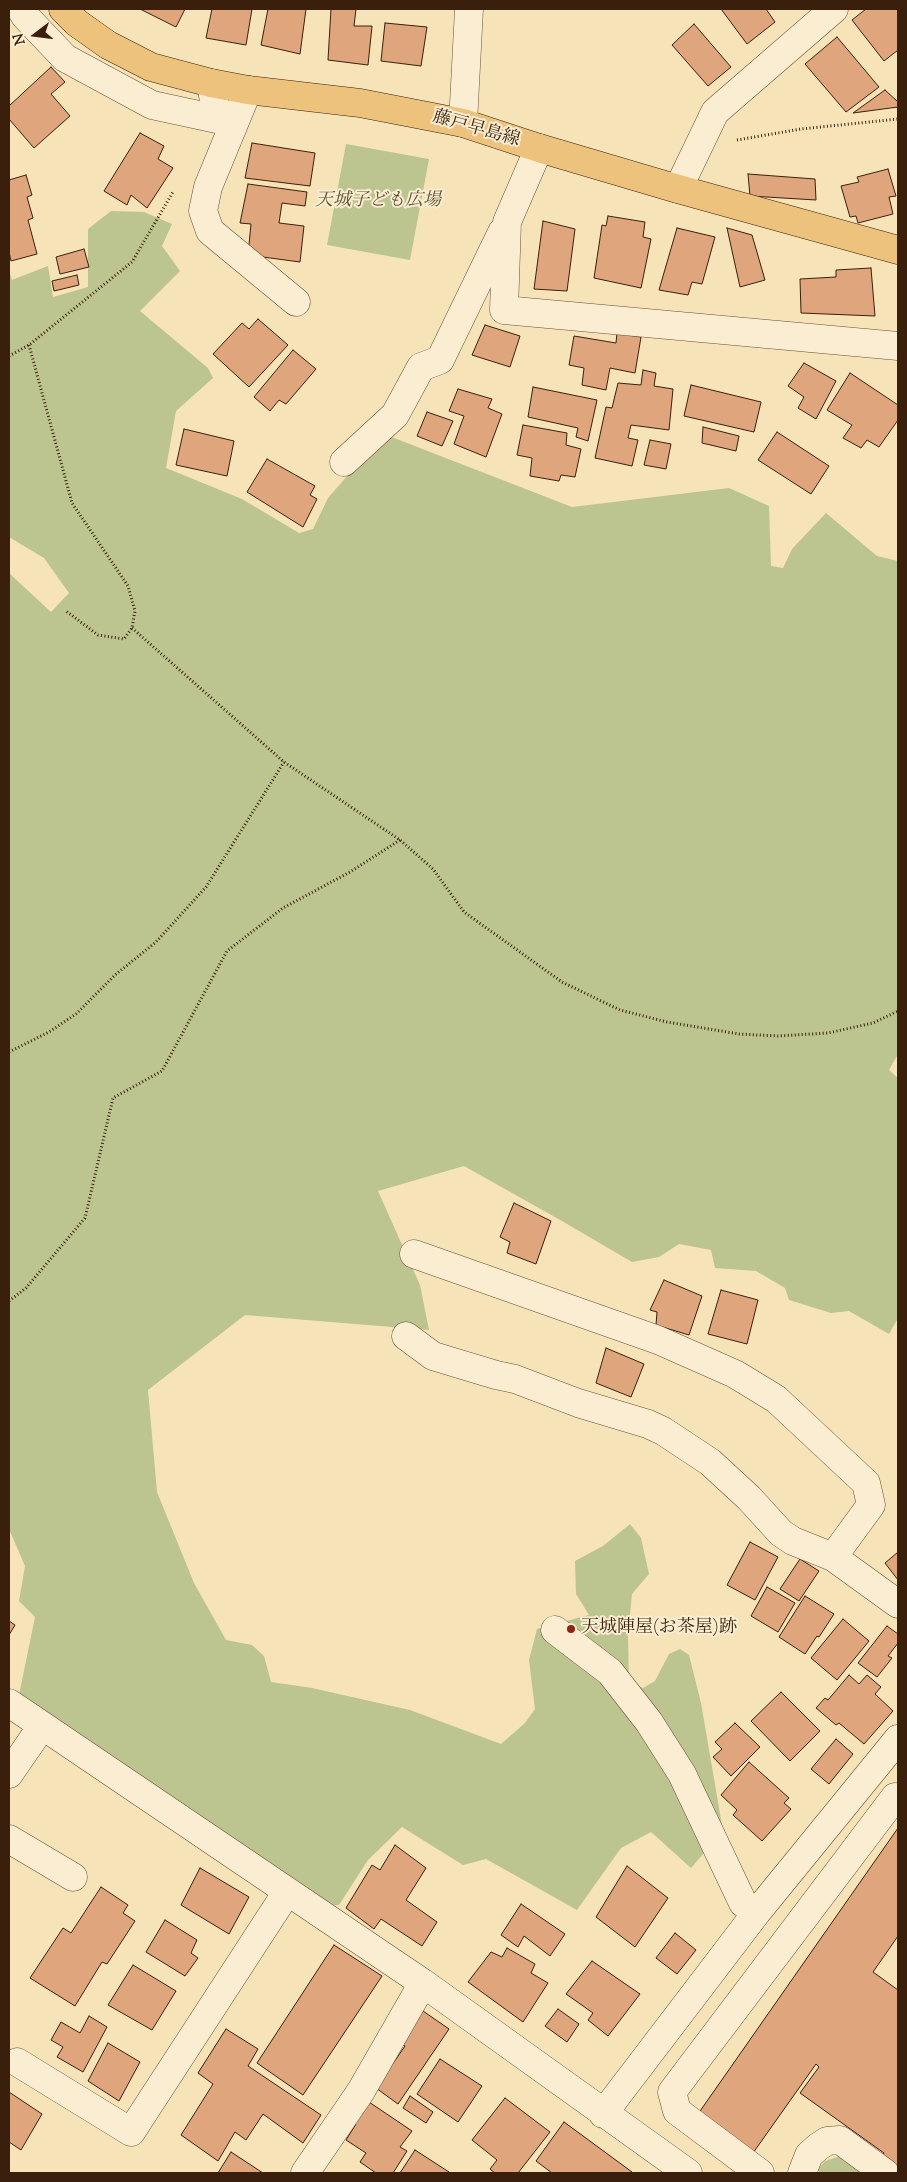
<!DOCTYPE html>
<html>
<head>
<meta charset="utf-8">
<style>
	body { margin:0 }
	#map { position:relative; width:907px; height:2182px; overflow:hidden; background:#f7e3b8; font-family:"Sorts Mill Goudy",serif }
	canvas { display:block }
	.frame { position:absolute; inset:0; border:10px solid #3a1f0c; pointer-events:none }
	.north { position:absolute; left:10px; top:10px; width:50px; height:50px; -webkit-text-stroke:4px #faedd1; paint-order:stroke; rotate:255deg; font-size:14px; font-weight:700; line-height:20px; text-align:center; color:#3a1f0c }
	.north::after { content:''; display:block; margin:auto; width:18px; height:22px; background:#3a1f0c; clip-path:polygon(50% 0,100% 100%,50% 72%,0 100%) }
</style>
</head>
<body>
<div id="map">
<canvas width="907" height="2182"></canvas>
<div class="frame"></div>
<div class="north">N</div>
</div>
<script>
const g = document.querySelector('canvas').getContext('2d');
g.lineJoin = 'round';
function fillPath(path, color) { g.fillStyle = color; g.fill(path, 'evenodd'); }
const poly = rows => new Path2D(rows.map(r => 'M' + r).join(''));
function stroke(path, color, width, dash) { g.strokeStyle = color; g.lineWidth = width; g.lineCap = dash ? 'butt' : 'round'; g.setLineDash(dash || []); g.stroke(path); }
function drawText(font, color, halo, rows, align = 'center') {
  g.font = font + ' "Sorts Mill Goudy","Noto Serif JP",serif'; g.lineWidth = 4; g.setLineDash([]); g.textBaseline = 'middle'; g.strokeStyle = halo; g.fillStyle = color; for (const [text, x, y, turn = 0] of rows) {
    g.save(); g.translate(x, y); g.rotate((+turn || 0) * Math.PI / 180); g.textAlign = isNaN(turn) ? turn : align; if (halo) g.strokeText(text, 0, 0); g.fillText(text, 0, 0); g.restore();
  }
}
const green = poly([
	[346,144,429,159,410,260,327,245],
	[111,211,144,212,172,224,162,246,180,271,140,311,208,368,213,378,176,411,166,468,242,499,299,533,313,529,328,498,355,467,389,436,572,507,729,488,769,506,771,566,783,568,792,549,826,513,877,556,898,561,898,1054,889,1070,898,1078,898,1318,889,1334,849,1311,831,1313,789,1300,785,1288,756,1271,715,1268,711,1250,679,1244,659,1257,632,1262,562,1221,464,1166,378,1191,420,1285,429,1330,245,1315,148,1390,157,1492,194,1583,226,1640,252,1645,264,1656,271,1682,312,1688,410,1710,501,1744,525,1723,535,1709,529,1660,537,1629,589,1615,576,1594,575,1561,603,1546,630,1524,641,1538,649,1574,632,1594,628,1635,629,1682,643,1688,655,1681,669,1654,680,1649,689,1655,701,1703,723,1831,691,1868,651,1832,621,1848,577,1910,486,1859,463,1865,402,1827,368,1860,339,1905,320,1906,18,1700,35,1617,19,1601,25,1566,9,1529,9,573,51,612,69,593,44,558,9,537,9,271,12,280,48,266,53,297,88,287,88,229],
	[844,2155,868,2173,819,2173,819,2168,825,2161]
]);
const building = poly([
	[140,9,185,9,176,27,140,9],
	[212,9,252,9,246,45,206,38,212,9],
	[268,9,306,9,300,54,261,45,268,9],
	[331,9,356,9,354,26,372,26,368,65,328,60,331,9],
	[721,9,766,9,775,22,747,44,721,9],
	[866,9,898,9,898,50,884,61,852,20,866,9],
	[385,23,427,27,421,66,381,61,385,23],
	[694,24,731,67,708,86,672,45,694,24],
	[837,37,879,87,846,112,805,64,837,37],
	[51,67,65,82,51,94,70,116,34,148,9,119,9,106,51,67],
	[885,90,898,102,898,107,853,113,885,90],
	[140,133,164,146,158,159,173,168,147,208,131,195,127,205,104,191,140,133],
	[252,143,315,153,310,186,245,178,252,143],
	[888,169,896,196,889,197,893,214,858,223,856,216,850,217,841,186,859,182,857,177,888,169],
	[748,174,815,179,816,200,750,196,748,174],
	[26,175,32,195,27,197,33,218,28,220,37,254,11,261,9,252,9,180,26,175],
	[248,184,307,192,305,206,282,203,279,223,304,226,300,262,248,255,251,224,240,223,248,184],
	[608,216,645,222,643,237,651,239,641,288,594,278,602,225,606,226,608,216],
	[543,221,575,229,567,291,534,289,543,221],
	[677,228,715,237,702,284,692,282,688,295,659,290,677,228],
	[727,228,752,235,765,280,740,287,727,228],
	[84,249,89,267,60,274,56,257,84,249],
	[871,268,875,316,801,313,800,279,836,277,836,270,871,268],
	[77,275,79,285,54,291,52,281,77,275],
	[258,319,288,345,249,387,213,354,242,323,249,329,258,319],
	[485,325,520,336,510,367,472,355,485,325],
	[617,333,641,337,635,373,610,368,606,390,582,385,584,368,569,365,574,336,616,343,617,333],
	[293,350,316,369,286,404,279,400,270,411,254,397,293,350],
	[804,363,836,381,816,419,798,408,804,397,788,386,804,363],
	[643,370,656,373,654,386,673,389,669,430,631,425,628,438,638,440,632,466,595,458,606,407,612,408,618,383,641,385,643,370],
	[850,373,898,405,898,420,879,447,867,440,861,448,843,438,852,425,827,410,850,373],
	[691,385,761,402,754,432,684,416,691,385],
	[533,387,597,400,588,441,576,437,578,428,528,417,533,387],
	[458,389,492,399,488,408,502,414,486,457,454,444,464,416,449,411,458,389],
	[427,412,453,421,442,446,417,436,427,412],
	[523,425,567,433,566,445,581,449,575,477,561,475,559,481,530,476,532,458,517,455,523,425],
	[703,427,739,436,736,451,702,443,703,427],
	[184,429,234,441,227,476,176,465,184,429],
	[777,432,829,466,811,494,758,460,777,432],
	[650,440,671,444,666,469,644,465,650,440],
	[267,459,315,486,310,495,317,499,303,527,247,492,267,459],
	[514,1203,551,1221,536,1264,507,1253,510,1242,500,1237,514,1203],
	[664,1280,702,1296,689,1335,656,1325,657,1312,650,1310,664,1280],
	[721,1290,758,1300,747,1344,708,1334,721,1290],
	[606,1348,644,1364,631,1397,596,1383,606,1348],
	[750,1542,778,1557,755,1600,727,1585,750,1542],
	[898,1552,898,1580,885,1563,898,1552],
	[800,1559,819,1571,799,1601,780,1589,800,1559],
	[767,1587,795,1603,778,1632,751,1616,767,1587],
	[805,1596,834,1614,819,1637,817,1636,805,1654,779,1637,805,1596],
	[843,1619,869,1641,837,1680,811,1658,843,1619],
	[9,1621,15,1625,9,1635,9,1621],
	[887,1626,898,1634,898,1643,888,1656,892,1658,877,1677,858,1663,887,1626],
	[849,1675,859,1684,867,1675,881,1687,875,1694,893,1711,864,1744,839,1723,836,1725,816,1708,825,1698,828,1700,849,1675],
	[781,1692,820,1731,790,1761,751,1721,781,1692],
	[735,1723,760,1747,731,1776,713,1757,722,1749,715,1742,735,1723],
	[836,1739,853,1754,829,1784,811,1769,836,1739],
	[749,1762,789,1798,784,1803,791,1809,762,1841,733,1815,737,1810,721,1795,749,1762],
	[898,1828,898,1936,873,1972,898,1990,898,2173,877,2163,884,2153,800,2093,819,2067,816,2064,753,2153,698,2114,898,1828],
	[395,1845,426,1868,406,1900,437,1922,422,1946,381,1919,374,1929,346,1908,372,1865,380,1870,395,1845],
	[627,1866,668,1898,635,1947,596,1917,627,1866],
	[200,1868,249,1897,229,1934,181,1905,200,1868],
	[101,1887,128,1905,123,1913,135,1921,107,1964,102,1962,75,2006,30,1978,63,1928,71,1933,101,1887],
	[521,1904,565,1934,550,1956,524,1936,518,1947,501,1935,521,1904],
	[165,1920,197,1940,191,1953,198,1958,185,1976,146,1952,165,1920],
	[675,1933,696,1950,677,1974,656,1958,675,1933],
	[334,1945,382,1976,303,2095,257,2063,334,1945],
	[507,1948,535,1964,531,1973,548,1983,523,2022,468,1982,491,1952,502,1957,507,1948],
	[592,1961,640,1994,608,2036,588,2020,593,2013,566,1994,592,1961],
	[133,1965,176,1991,152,2030,108,2005,133,1965],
	[558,2009,579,2024,567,2042,545,2026,558,2009],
	[423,2011,449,2029,398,2104,376,2088,405,2046,401,2044,423,2011],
	[89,2016,107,2027,83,2072,57,2057,63,2047,51,2040,61,2022,80,2033,89,2016],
	[226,2029,258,2049,248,2066,321,2115,303,2143,263,2114,246,2140,235,2132,218,2161,181,2135,213,2084,198,2073,226,2029],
	[108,2043,140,2062,119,2101,88,2081,108,2043],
	[440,2059,482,2086,458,2122,417,2094,440,2059],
	[9,2092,42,2114,21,2150,9,2142,9,2092],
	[410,2096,433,2112,426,2123,403,2108,410,2096],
	[505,2098,550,2132,518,2173,495,2173,490,2169,497,2160,472,2140,505,2098],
	[366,2100,412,2131,400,2147,407,2151,393,2173,376,2173,360,2162,366,2153,346,2140,356,2124,352,2121,366,2100],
	[564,2122,632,2172,631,2173,552,2173,536,2161,564,2122],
	[415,2150,449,2172,448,2173,400,2173,415,2150],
	[231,2152,263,2173,218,2173,231,2152]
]);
const path = poly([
	[737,140,801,129,898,119],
	[29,345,72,503,128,586,135,611,132,628,124,639,98,635,66,611],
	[9,356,29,345,132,262,173,192],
	[132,628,284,762,400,840,433,869,464,912,562,982,620,1010,667,1022,739,1034,778,1036,828,1033,873,1023,898,1011],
	[9,1052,49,1032,76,1014,115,975,156,942,206,887,284,762],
	[9,1301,26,1288,85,1218,113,1098,162,1071,227,951,283,908,350,872,400,840]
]);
const minor = poly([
	[21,9,25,16,65,58,152,105,217,119,211,83],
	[248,90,208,187,203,211,210,231,296,302],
	[463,123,469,9],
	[539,148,507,222,504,310,898,346],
	[678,189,715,112,834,9],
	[344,462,395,415,421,367,440,360,502,232],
	[414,1254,658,1340,735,1374,776,1399,866,1483,871,1505,833,1557,898,1604],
	[406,1336,433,1356,496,1375,515,1379,578,1403,648,1424,663,1431,710,1462,749,1498,781,1533,793,1541,833,1557],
	[555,1630,610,1672,649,1722,682,1774,743,1903,757,1912],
	[9,1703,423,1983,688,2173],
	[9,1774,42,1726],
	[9,1839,73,1877],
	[17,2062,131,2132,287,1892],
	[603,2114,757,1912,898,1739],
	[305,2173,361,2091,423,1983],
	[760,2173,677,2111,672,2092,895,1797,898,1799],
	[802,2173,809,2155,818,2147,827,2141,840,2140,885,2173]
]);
const major = poly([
	[63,9,77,23,108,45,151,67,211,83,248,90,360,103,463,123,539,148,678,189,898,250]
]);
const markers = [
	[571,1629,5,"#8f2418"]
];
const streetNames = [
	["藤戸早島線",476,130,16]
];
const parkNames = [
	["天城子ども広場",378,202]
];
const poiNames = [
	["天城陣屋(お茶屋)跡",581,1629]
];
fillPath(green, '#bcc490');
fillPath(building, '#dfa57d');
stroke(building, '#3a1f0c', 1);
stroke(minor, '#695037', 29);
stroke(major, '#3a1f0c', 29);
stroke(path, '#3a1f0c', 3, [1, 2.5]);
stroke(minor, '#faedd1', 28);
stroke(major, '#ecc27c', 28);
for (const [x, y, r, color] of markers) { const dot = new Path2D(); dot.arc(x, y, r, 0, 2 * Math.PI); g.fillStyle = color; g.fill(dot); stroke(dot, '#faedd1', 2); }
drawText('18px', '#3a1f0c', '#faedd1', streetNames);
drawText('italic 18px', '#615134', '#faedd1', parkNames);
drawText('18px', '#3a1f0c', '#faedd1', poiNames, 'left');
</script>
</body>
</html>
